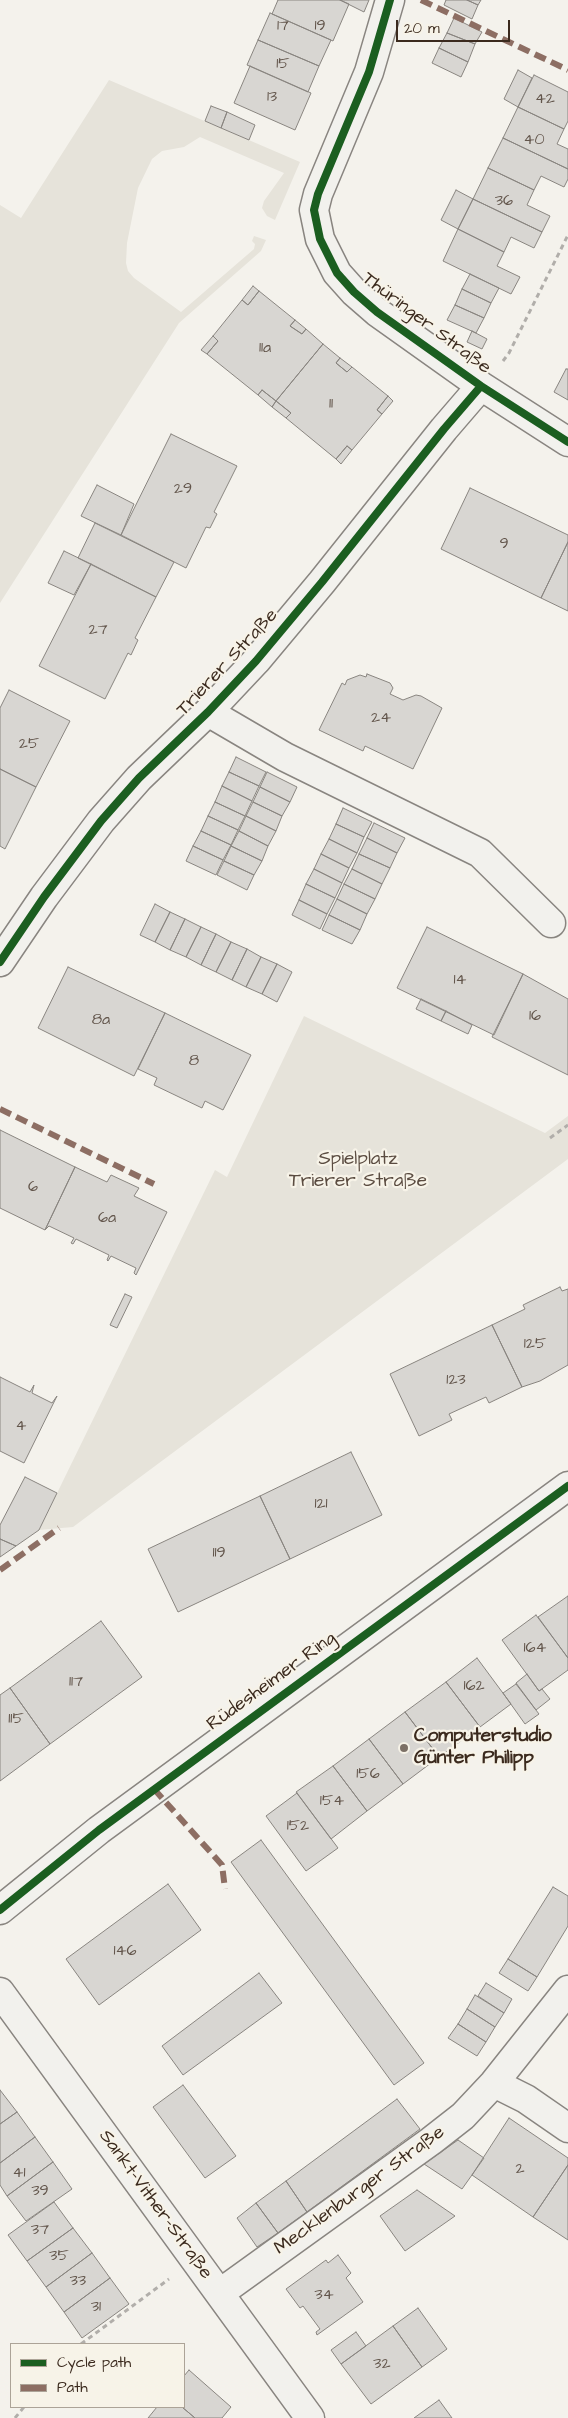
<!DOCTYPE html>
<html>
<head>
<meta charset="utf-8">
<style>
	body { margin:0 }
	#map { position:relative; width:568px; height:2418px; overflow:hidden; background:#f4f2ec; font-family:"Architects Daughter",sans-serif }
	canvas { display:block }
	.legend { position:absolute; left:10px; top:2343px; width:175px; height:65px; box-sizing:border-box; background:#f7f3e8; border:1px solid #aca397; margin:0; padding:6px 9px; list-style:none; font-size:15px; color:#3b2a1e }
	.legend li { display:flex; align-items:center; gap:10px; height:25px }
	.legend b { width:25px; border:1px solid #aca397 }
	.scale { position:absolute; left:396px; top:20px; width:114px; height:22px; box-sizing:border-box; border:2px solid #3b2a1e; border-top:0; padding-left:6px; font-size:15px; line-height:18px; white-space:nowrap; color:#3b2a1e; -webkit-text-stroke:4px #f7f3e8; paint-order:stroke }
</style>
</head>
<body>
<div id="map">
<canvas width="568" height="2418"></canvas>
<ul class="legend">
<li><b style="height:6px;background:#1b5e20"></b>Cycle path</li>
<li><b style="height:6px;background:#8d6e63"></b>Path</li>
</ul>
<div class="scale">20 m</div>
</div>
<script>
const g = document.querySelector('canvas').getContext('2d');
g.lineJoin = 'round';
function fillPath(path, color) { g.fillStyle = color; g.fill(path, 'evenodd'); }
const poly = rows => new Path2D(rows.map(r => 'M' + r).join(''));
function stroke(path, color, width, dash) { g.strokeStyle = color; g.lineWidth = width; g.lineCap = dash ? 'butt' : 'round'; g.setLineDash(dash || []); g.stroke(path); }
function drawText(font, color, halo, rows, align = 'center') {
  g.font = font + ' "Architects Daughter",sans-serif'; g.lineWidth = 4.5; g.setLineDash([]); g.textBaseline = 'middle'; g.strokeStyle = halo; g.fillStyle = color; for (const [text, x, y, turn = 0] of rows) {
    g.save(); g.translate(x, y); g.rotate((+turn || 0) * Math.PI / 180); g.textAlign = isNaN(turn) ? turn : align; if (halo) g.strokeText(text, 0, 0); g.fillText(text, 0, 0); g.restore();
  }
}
const green = poly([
	[109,80,300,162,275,220,267,216,262,208,264,201,284,173,200,137,184,147,162,151,152,159,138,188,127,243,126,263,128,271,134,278,181,312,254,249,255,244,252,241,254,236,266,240,261,251,179,323,0,603,0,205,21,218],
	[304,1016,545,1133,568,1116,568,1159,73,1527,39,1530,215,1170,227,1177]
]);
const building = poly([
	[278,0,340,0,349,4,333,41,272,14,278,0],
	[340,0,369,0,364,12,340,0],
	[446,0,467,0,478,5,472,19,444,5,446,0],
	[467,0,481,0,478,5,467,0],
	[270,13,331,40,319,66,258,40,270,13],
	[454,18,482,32,475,44,447,33,454,18],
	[447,33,475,44,468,62,439,48,447,33],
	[258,40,319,66,308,92,247,65,258,40],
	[439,48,468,62,461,77,432,63,439,48],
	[250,66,311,93,295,130,234,103,250,66],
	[518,70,532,78,518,107,504,99,518,70],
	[534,75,568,92,568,121,564,129,518,107,534,75],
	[211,106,227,112,221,128,205,121,211,106],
	[518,107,564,129,557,144,568,149,568,169,503,138,518,107],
	[227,112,255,125,249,140,221,128,227,112],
	[503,138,568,169,568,179,564,187,541,176,534,190,488,168,503,138],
	[488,168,534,190,527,205,550,216,542,232,473,199,488,168],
	[456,190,473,199,458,229,441,220,456,190],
	[473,199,542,232,534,248,511,237,504,252,458,229,473,199],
	[458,229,504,252,497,266,520,277,511,294,443,261,458,229],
	[470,274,499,288,491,303,462,289,470,274],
	[253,286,259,291,248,305,242,300,253,286],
	[462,289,491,303,484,318,455,305,462,289],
	[259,291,295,320,290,326,302,334,306,329,323,344,276,401,262,390,258,395,207,354,218,341,213,336,242,300,248,305,259,291],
	[455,305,484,318,476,333,447,320,455,305],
	[295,320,306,329,302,334,290,326,295,320],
	[472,331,487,339,482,349,467,342,472,331],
	[213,336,218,341,207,354,201,350,213,336],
	[323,344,340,358,336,363,347,372,352,367,388,396,377,410,382,414,352,450,347,446,336,459,286,418,291,413,276,401,323,344],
	[340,358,352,367,347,372,336,363,340,358],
	[566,369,568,369,568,400,554,392,566,369],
	[262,390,276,401,272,407,258,395,262,390],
	[388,396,393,401,382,414,377,410,388,396],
	[276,401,291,413,286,418,272,407,276,401],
	[171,434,237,466,214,512,217,514,210,528,206,527,186,568,121,535,171,434],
	[347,446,352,450,341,464,336,459,347,446],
	[97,485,134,504,121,535,81,516,97,485],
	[470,488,568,535,568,542,541,598,441,549,470,488],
	[95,523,174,562,156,597,78,558,95,523],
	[568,542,568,611,541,598,568,542],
	[64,551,91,564,74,595,48,583,64,551],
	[91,564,156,597,135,638,138,640,131,655,128,653,105,699,39,666,91,564],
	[367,674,390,683,393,688,390,694,403,700,416,695,421,696,442,708,413,769,365,746,363,751,319,730,342,683,345,685,347,680,360,675,366,677,367,674],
	[9,690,70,721,36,787,0,769,0,708,9,690],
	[236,757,266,772,259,786,229,772,236,757],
	[0,769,36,787,5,849,0,846,0,769],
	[229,772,259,786,252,801,222,786,229,772],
	[267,772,297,787,290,802,260,787,267,772],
	[222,786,252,801,245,816,215,802,222,786],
	[260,787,290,802,282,816,253,802,260,787],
	[215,802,245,816,238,830,208,816,215,802],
	[253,802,282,816,276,831,246,816,253,802],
	[343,808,372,822,364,837,336,824,343,808],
	[208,816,238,830,231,845,201,831,208,816],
	[246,816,276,831,268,846,239,831,246,816],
	[374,823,405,838,397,853,367,838,374,823],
	[336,824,364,837,357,853,329,839,336,824],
	[201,831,231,845,223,860,193,846,201,831],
	[239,831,268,846,262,861,231,846,239,831],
	[367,838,397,853,390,868,359,854,367,838],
	[329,839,357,853,349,868,321,854,329,839],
	[193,846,223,860,216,875,186,861,193,846],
	[231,846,262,861,254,875,224,861,231,846],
	[321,854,349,868,342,883,314,869,321,854],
	[359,854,390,868,382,884,352,869,359,854],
	[224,861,254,875,247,890,217,875,224,861],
	[314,869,342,883,335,898,306,884,314,869],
	[352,869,382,884,375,899,344,884,352,869],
	[306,884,335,898,327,914,299,900,306,884],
	[344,884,375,899,367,914,337,899,344,884],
	[337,899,367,914,360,930,329,915,337,899],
	[299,900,327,914,320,929,292,915,299,900],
	[155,904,170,912,155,942,140,935,155,904],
	[170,912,185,919,170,950,155,942,170,912],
	[329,915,360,930,352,944,322,930,329,915],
	[185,919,201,927,186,957,170,950,185,919],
	[201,927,216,934,201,965,186,957,201,927],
	[427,927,523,974,494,1035,397,988,427,927],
	[216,934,231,942,216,972,201,965,216,934],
	[231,942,247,949,232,980,216,972,231,942],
	[247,949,261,957,246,987,232,980,247,949],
	[261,957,277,964,262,994,246,987,261,957],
	[277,964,292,972,277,1002,262,994,277,964],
	[68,967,165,1013,134,1076,38,1028,68,967],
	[523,974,568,999,568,1075,492,1037,523,974],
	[421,999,446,1011,441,1021,416,1009,421,999],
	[446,1011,472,1025,468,1034,441,1021,446,1011],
	[165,1013,251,1055,223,1110,205,1101,202,1108,154,1085,157,1078,138,1069,165,1013],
	[0,1130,75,1167,45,1230,0,1208,0,1130],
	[75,1167,107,1182,111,1175,139,1188,134,1196,167,1212,136,1275,134,1273,136,1268,111,1256,108,1261,107,1260,109,1255,76,1239,73,1244,71,1243,74,1238,49,1226,45,1230,75,1167],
	[560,1287,562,1291,568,1289,568,1365,540,1381,522,1387,492,1325,525,1309,523,1305,560,1287],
	[125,1294,132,1297,117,1328,110,1325,125,1294],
	[492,1325,522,1387,489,1403,486,1397,449,1414,452,1420,419,1436,390,1374,492,1325],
	[0,1377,30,1392,34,1385,32,1393,52,1403,57,1396,24,1463,0,1451,0,1377],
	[351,1452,382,1515,290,1559,260,1496,351,1452],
	[25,1477,57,1493,39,1530,16,1546,0,1539,0,1525,25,1477],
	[260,1496,290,1559,178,1612,148,1549,260,1496],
	[0,1539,16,1546,0,1557,0,1539],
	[568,1596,568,1658,538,1617,568,1596],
	[536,1615,568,1658,568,1670,539,1691,502,1640,536,1615],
	[101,1621,142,1677,50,1744,10,1688,101,1621],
	[477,1658,511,1704,480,1727,446,1682,477,1658],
	[527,1674,539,1691,542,1689,550,1699,536,1710,516,1683,527,1674],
	[446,1682,480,1727,439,1757,405,1712,446,1682],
	[516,1684,539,1714,525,1724,503,1693,516,1684],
	[10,1688,50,1744,0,1781,0,1695,10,1688],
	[405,1712,439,1757,403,1784,369,1739,405,1712],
	[369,1739,403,1784,367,1811,333,1766,369,1739],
	[333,1766,367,1811,331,1839,296,1792,333,1766],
	[297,1793,338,1848,306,1871,266,1816,297,1793],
	[261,1840,424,2063,394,2085,231,1862,261,1840],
	[168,1884,201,1930,99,2005,66,1959,168,1884],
	[553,1887,568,1896,568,1926,537,1977,508,1959,553,1887],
	[508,1959,537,1977,528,1991,499,1973,508,1959],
	[259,1973,282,2003,183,2075,162,2046,259,1973],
	[486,1983,512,1999,504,2013,478,1996,486,1983],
	[475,1995,504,2013,495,2027,467,2009,475,1995],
	[467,2009,495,2027,486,2042,458,2024,467,2009],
	[458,2024,486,2042,477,2056,448,2038,458,2024],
	[183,2085,236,2156,205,2178,153,2107,183,2085],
	[0,2090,17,2112,0,2124,0,2090],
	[397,2099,420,2129,307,2212,286,2181,397,2099],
	[17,2112,35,2137,0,2163,0,2124,17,2112],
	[509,2118,568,2158,568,2165,533,2217,472,2175,509,2118],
	[35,2137,53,2162,7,2196,0,2185,0,2163,35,2137],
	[458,2140,484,2158,462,2189,424,2164,458,2140],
	[53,2162,72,2189,26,2221,7,2196,53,2162],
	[568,2165,568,2240,533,2217,568,2165],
	[286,2181,307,2212,278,2233,256,2203,286,2181],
	[417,2190,455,2216,405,2251,380,2216,417,2190],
	[54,2202,73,2228,27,2261,8,2235,54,2202],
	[256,2203,278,2233,257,2247,237,2218,256,2203],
	[73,2228,92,2253,46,2287,27,2261,73,2228],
	[92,2253,110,2278,64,2312,46,2287,92,2253],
	[338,2255,351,2273,346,2278,363,2302,317,2335,316,2332,320,2329,303,2306,300,2308,286,2289,326,2260,328,2263,338,2255],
	[110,2278,129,2304,82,2338,64,2312,110,2278],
	[418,2308,447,2349,422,2367,393,2326,418,2308],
	[393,2326,422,2367,371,2404,341,2364,393,2326],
	[356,2332,366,2346,341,2364,331,2350,356,2332],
	[189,2370,231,2407,222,2418,195,2418,182,2407,184,2376,189,2370],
	[439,2400,452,2418,414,2418,439,2400],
	[157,2407,182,2407,195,2418,148,2418,157,2407]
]);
const path = poly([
	[503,361,509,353,568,235],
	[550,1138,568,1125],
	[81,2344,169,2279],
	[15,2418,24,2407]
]);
const street = poly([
	[390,0,369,72,318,194,314,210,320,239,337,273,354,292,377,312,481,386,568,442],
	[208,712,285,757,480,853,551,923],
	[0,962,44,897,101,821,139,778,208,712,256,661,322,582,444,429,481,386],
	[0,1992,310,2418],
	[494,2083,526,2099,568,2128],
	[220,2293,431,2141,463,2116,494,2083,568,1990]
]);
const primary = poly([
	[0,1910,99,1830,568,1486]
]);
const quiet = poly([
	[421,0,568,70],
	[0,1109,154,1184],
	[0,1570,59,1528],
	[154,1789,222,1865,225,1889]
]);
const cycleway = poly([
	[390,0,369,72,318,194,314,210,320,239,337,273,354,292,377,312,481,386,568,442],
	[0,962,44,897,101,821,139,778,208,712,256,661,322,582,444,429,481,386],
	[0,1910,99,1830,568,1486]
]);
const markers = [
	[404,1748,5,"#7c7066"]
];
const numberNames = [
	["17",283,27],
	["19",320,27],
	["15",283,65],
	["13",272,98],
	["42",545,100],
	["40",534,141],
	["36",504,202],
	["11a",265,349],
	["11",331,405],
	["29",183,490],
	["9",504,545],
	["27",98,631],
	["24",381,719],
	["25",29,745],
	["14",460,981],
	["16",535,1017],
	["8a",101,1021],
	["8",194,1062],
	["6",33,1188],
	["6a",107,1219],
	["125",535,1345],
	["123",456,1381],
	["4",21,1427],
	["121",321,1505],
	["119",219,1554],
	["164",535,1649],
	["117",76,1683],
	["162",474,1687],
	["115",16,1720],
	["156",368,1775],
	["154",332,1802],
	["152",298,1827],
	["146",125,1952],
	["2",520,2170],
	["41",19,2174],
	["39",40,2192],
	["37",40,2231],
	["35",59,2257],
	["33",78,2282],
	["34",324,2296],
	["31",96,2308],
	["32",382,2365]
];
const streetNames = [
	["Thüringer Straße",426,324,37],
	["Trierer Straße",228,663,-47],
	["Rüdesheimer Ring",272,1682,-36],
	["Mecklenburger Straße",360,2191,-36],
	["Sankt-Vither-Straße",155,2205,54]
];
const parkNames = [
	["Spielplatz",358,1160],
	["Trierer Straße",358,1182]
];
const poiNames = [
	["Computerstudio",414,1737],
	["Günter Philipp",414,1759]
];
fillPath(green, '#e6e3da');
fillPath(building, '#d8d6d2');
stroke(building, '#898580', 1);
stroke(street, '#898580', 31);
stroke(primary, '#898580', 31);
stroke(path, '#b1aeaa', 3, [5, 4]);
stroke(street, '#f2f1ed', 28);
stroke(primary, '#f2f1ed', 28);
stroke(quiet, '#8d6e63', 6, [12, 6]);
stroke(cycleway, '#1b5e20', 8);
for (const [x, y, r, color] of markers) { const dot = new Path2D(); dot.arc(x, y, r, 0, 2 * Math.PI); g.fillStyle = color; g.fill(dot); stroke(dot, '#f7f3e8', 2); }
drawText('16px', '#62554b', null, numberNames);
drawText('19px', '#3b2a1e', '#f7f3e8', streetNames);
drawText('19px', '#5b4c41', '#f7f3e8', parkNames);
drawText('bold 19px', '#3b2a1e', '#f7f3e8', poiNames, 'left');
</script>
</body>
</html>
